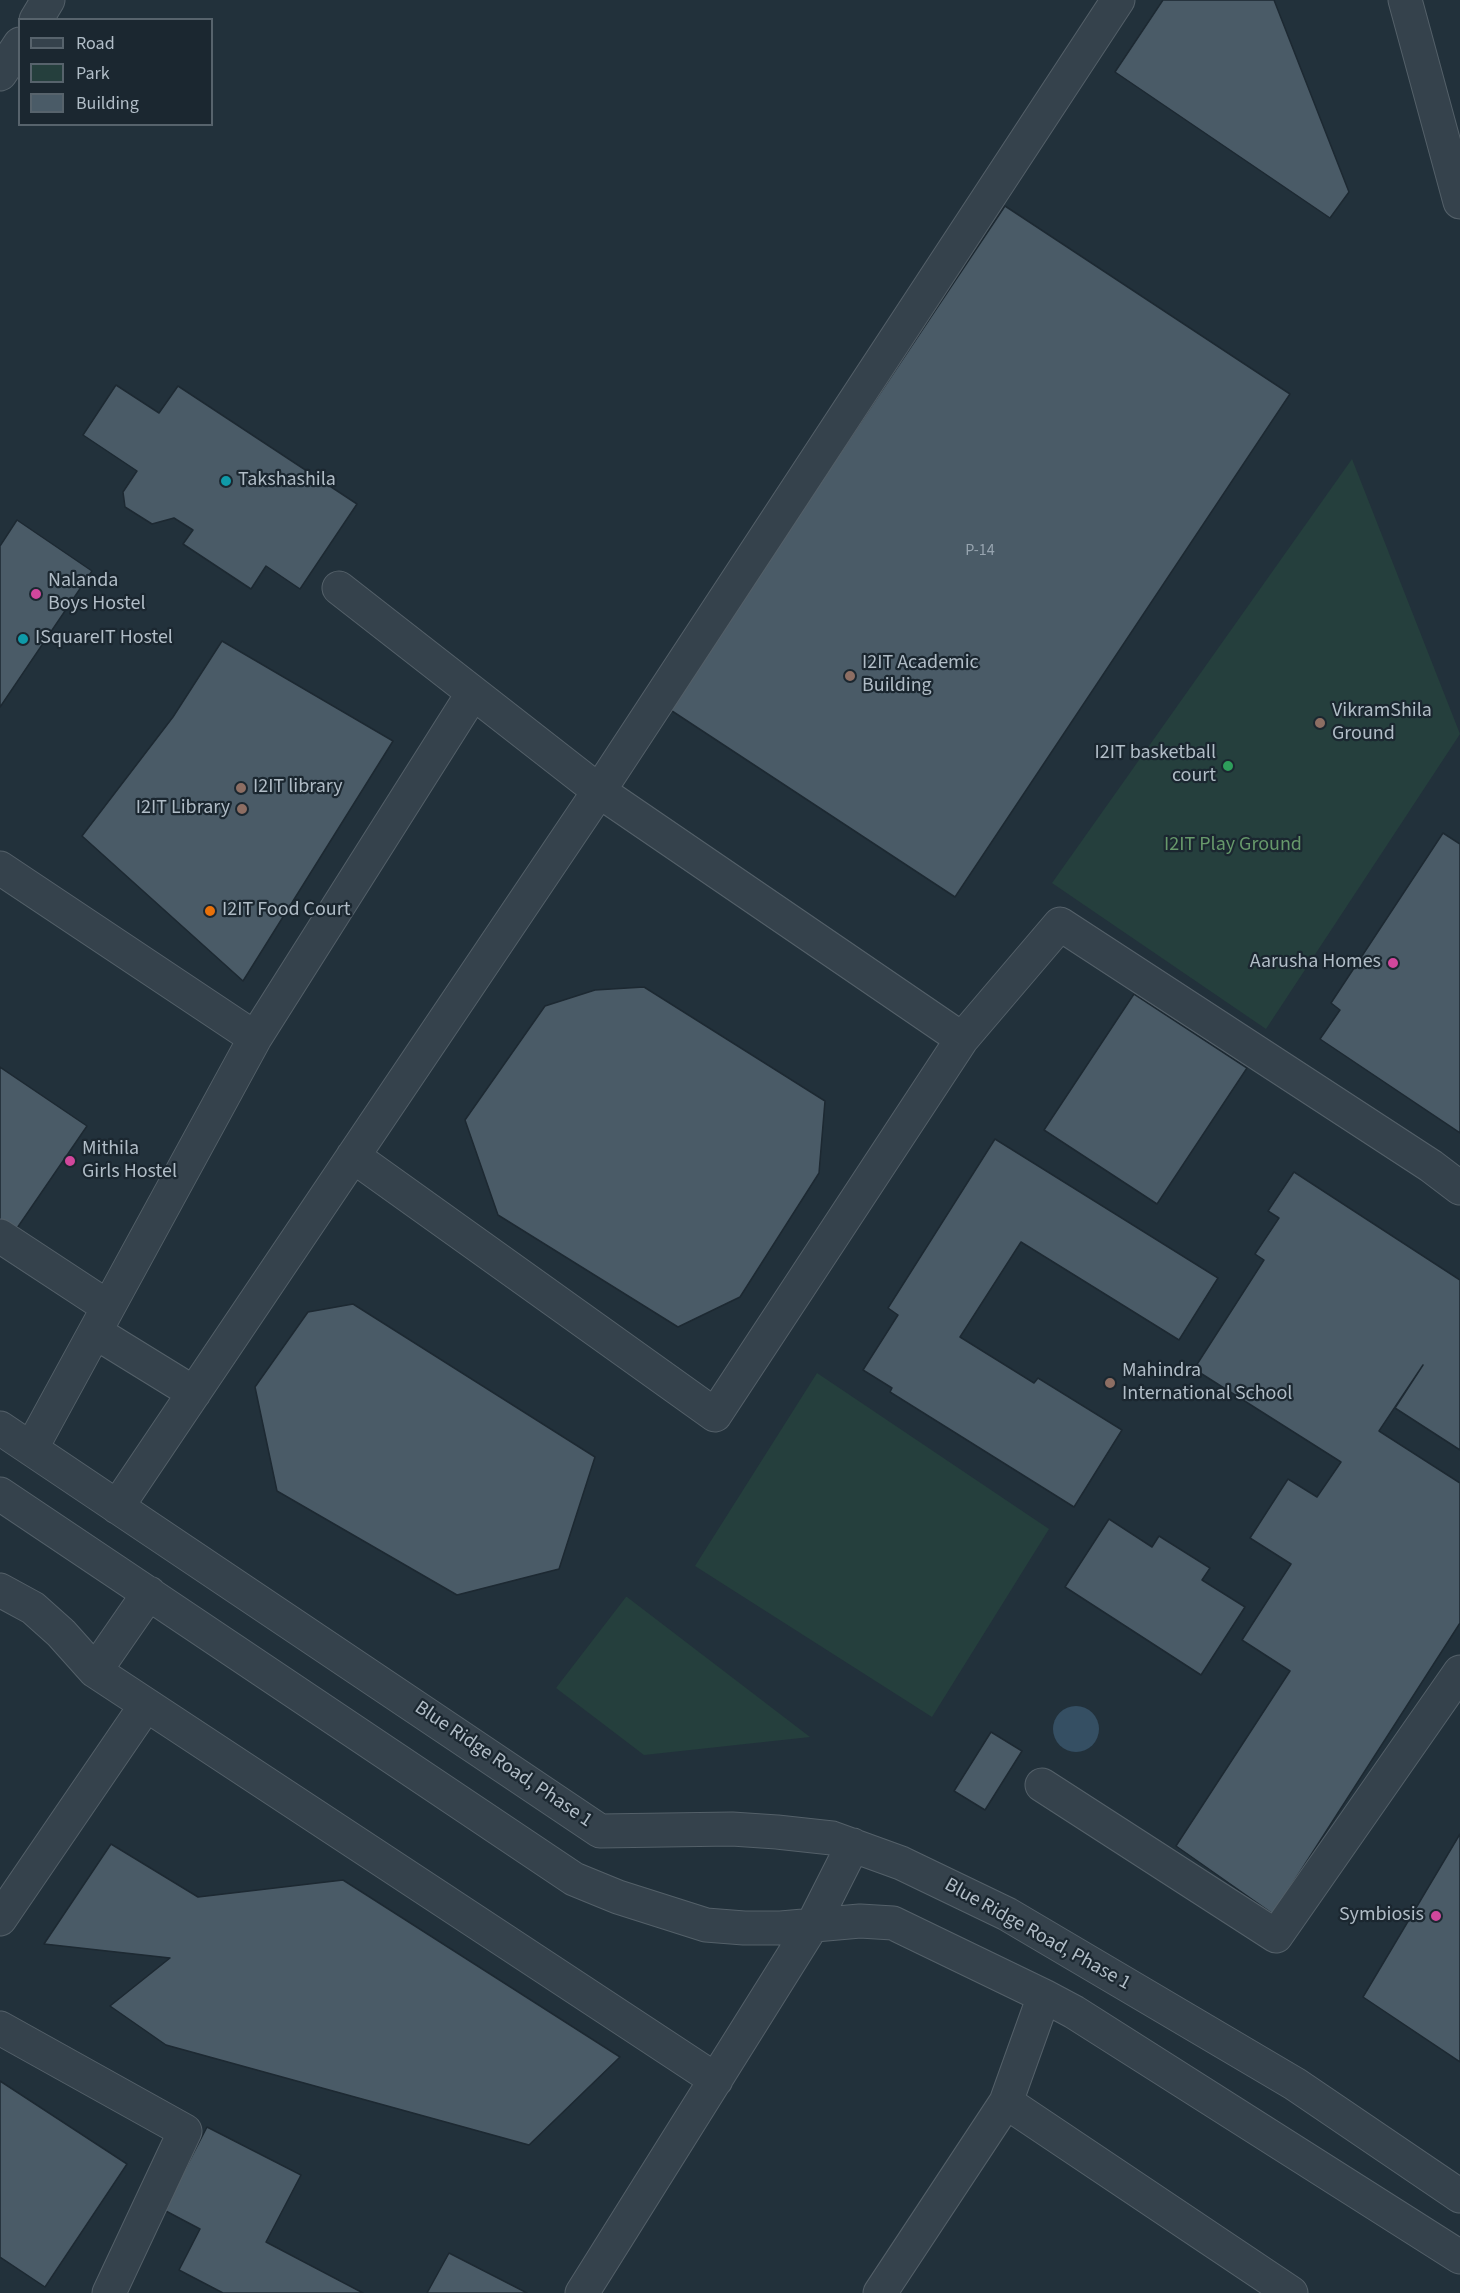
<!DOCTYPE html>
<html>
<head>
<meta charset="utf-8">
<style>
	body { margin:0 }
	#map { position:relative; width:1460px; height:2293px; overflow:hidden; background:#22313b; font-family:"Source Sans 3",sans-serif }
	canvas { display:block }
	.legend { position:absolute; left:18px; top:18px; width:195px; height:108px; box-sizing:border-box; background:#1b2730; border:2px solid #57636c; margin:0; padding:8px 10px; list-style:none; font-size:18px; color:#b1bdc7 }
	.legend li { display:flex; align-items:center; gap:12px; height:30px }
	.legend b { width:30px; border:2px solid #57636c }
</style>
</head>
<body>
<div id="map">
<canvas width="1460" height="2293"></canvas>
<ul class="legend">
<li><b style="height:8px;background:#35424c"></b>Road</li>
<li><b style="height:16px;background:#253f3d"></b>Park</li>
<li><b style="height:16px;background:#4a5b67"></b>Building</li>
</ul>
</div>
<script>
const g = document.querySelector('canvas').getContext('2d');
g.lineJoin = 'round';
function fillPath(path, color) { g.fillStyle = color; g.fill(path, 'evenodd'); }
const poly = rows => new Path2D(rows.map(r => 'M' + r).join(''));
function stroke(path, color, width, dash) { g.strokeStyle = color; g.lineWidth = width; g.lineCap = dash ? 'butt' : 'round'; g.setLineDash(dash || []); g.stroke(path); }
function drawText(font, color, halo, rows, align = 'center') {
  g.font = font + ' "Source Sans 3",sans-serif'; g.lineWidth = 4.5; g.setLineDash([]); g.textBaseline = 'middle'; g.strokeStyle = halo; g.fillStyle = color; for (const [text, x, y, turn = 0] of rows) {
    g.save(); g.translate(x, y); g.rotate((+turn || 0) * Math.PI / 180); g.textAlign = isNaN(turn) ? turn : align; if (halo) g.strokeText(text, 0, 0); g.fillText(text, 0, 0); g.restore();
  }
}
const green = poly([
	[1352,459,1460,734,1266,1029,1052,883],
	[817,1373,1049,1529,932,1717,695,1566],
	[626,1597,627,1597,810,1737,644,1755,556,1688]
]);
const water = poly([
	'1053 1729a23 23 0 1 1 46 0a23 23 0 1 1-46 0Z'
]);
const building = poly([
	[1163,0,1274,0,1349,192,1330,218,1115,72,1163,0],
	[1005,206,1290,394,955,897,669,709,1005,206],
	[116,385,159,413,178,386,357,504,300,589,266,566,251,589,183,544,193,530,174,518,152,524,125,507,123,492,137,471,83,435,116,385],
	[17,520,92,571,0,707,0,546,17,520],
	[222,641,393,741,243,981,82,836,173,717,222,641],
	[1443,833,1460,844,1460,1133,1320,1039,1340,1010,1331,1003,1443,833],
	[644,987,825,1101,819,1173,740,1297,678,1327,498,1215,465,1120,545,1006,595,990,644,987],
	[1134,994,1247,1068,1157,1204,1044,1130,1134,994],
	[0,1067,87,1126,13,1234,0,1225,0,1067],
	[995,1139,1218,1278,1179,1340,1021,1242,960,1337,1034,1383,1038,1378,1122,1430,1074,1507,890,1392,892,1388,863,1370,898,1315,888,1308,995,1139],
	[1294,1172,1460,1280,1460,1450,1395,1408,1423,1365,1379,1431,1460,1483,1460,1623,1273,1914,1176,1846,1290,1671,1242,1640,1291,1564,1250,1538,1288,1479,1317,1497,1341,1462,1194,1369,1264,1260,1255,1254,1279,1218,1268,1211,1294,1172],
	[353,1304,595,1457,559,1569,457,1595,277,1491,255,1387,308,1312,353,1304],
	[1109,1519,1152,1547,1159,1536,1210,1568,1202,1580,1245,1607,1201,1675,1065,1587,1109,1519],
	[991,1732,1022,1751,985,1810,954,1791,991,1732],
	[1460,1834,1460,2062,1363,1997,1460,1834],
	[111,1844,198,1897,343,1880,620,2057,529,2145,166,2045,110,2006,170,1958,44,1944,111,1844],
	[0,2081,127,2164,45,2287,0,2257,0,2081],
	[207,2127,301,2175,266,2242,363,2293,223,2293,179,2270,200,2229,164,2210,207,2127],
	[449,2253,527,2293,427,2293,449,2253]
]);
const minor = poly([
	[1405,0,1460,202],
	[36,20,48,0],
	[0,74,20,44],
	[0,868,255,1038,31,1449],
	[255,1038,473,693],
	[962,1039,599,791,1118,0],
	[353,1156,715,1415,962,1039,1060,924,1431,1166,1460,1188],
	[0,1236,108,1307],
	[95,1332,194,1393],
	[0,1428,600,1831,732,1829,777,1832,832,1838,901,1863,1007,1914,1295,2084,1460,2196],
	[0,1494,574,1879,618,1897,706,1925,744,1928,781,1928,860,1921,893,1923,1044,1996,1074,2012,1460,2257],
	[117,1507,599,791,339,588],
	[0,1590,33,1608,61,1633,95,1671,149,1593],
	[95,1671,716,2080],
	[1042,1785,1276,1936,1460,1672],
	[0,1919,146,1705],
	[0,2028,185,2131,109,2293],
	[1006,2102,1291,2293],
	[582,2293,813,1924,853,1845],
	[880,2293,1006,2102,1044,1996]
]);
const markers = [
	[226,481,6,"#0f9aa8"],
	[36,594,6,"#d1479c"],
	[23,639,6,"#0f9aa8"],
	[850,676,6,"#8d6e63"],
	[1320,723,6,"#8d6e63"],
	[1228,766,6,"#2e9e5b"],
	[241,788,6,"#8d6e63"],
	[242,809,6,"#8d6e63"],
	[210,911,6,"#e8710a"],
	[1393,963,6,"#d1479c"],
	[70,1161,6,"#d1479c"],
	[1110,1383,6,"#8d6e63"],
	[1436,1916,6,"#d1479c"]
];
const numberNames = [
	["P-14",980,551]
];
const poiNames = [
	["Takshashila",238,481],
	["Nalanda",48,582],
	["Boys Hostel",48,605],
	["ISquareIT Hostel",35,639],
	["I2IT Academic",862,664],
	["Building",862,687],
	["VikramShila",1332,712],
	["Ground",1332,735],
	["I2IT basketball",1216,754,"right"],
	["court",1216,777,"right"],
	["I2IT library",253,788],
	["I2IT Library",230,809,"right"],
	["I2IT Food Court",222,911],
	["Aarusha Homes",1381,963,"right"],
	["Mithila",82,1150],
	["Girls Hostel",82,1173],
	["Mahindra",1122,1372],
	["International School",1122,1395],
	["Symbiosis",1424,1916,"right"]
];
const parkNames = [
	["I2IT Play Ground",1233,846]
];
const streetNames = [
	["Blue Ridge Road, Phase 1",503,1765,34],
	["Blue Ridge Road, Phase 1",1037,1935,29]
];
fillPath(green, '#253f3d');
fillPath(water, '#354f63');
fillPath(building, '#4a5b67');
stroke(building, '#1d2932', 1.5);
stroke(minor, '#546069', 35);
stroke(minor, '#35424c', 33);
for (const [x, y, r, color] of markers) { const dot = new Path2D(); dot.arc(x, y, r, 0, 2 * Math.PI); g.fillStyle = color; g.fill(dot); stroke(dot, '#1b2730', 2); }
drawText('16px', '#97a4af', null, numberNames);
drawText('20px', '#b1bdc7', '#1b2730', poiNames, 'left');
drawText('20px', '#67996b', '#1b2730', parkNames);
drawText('20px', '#b1bdc7', '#1b2730', streetNames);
</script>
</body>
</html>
